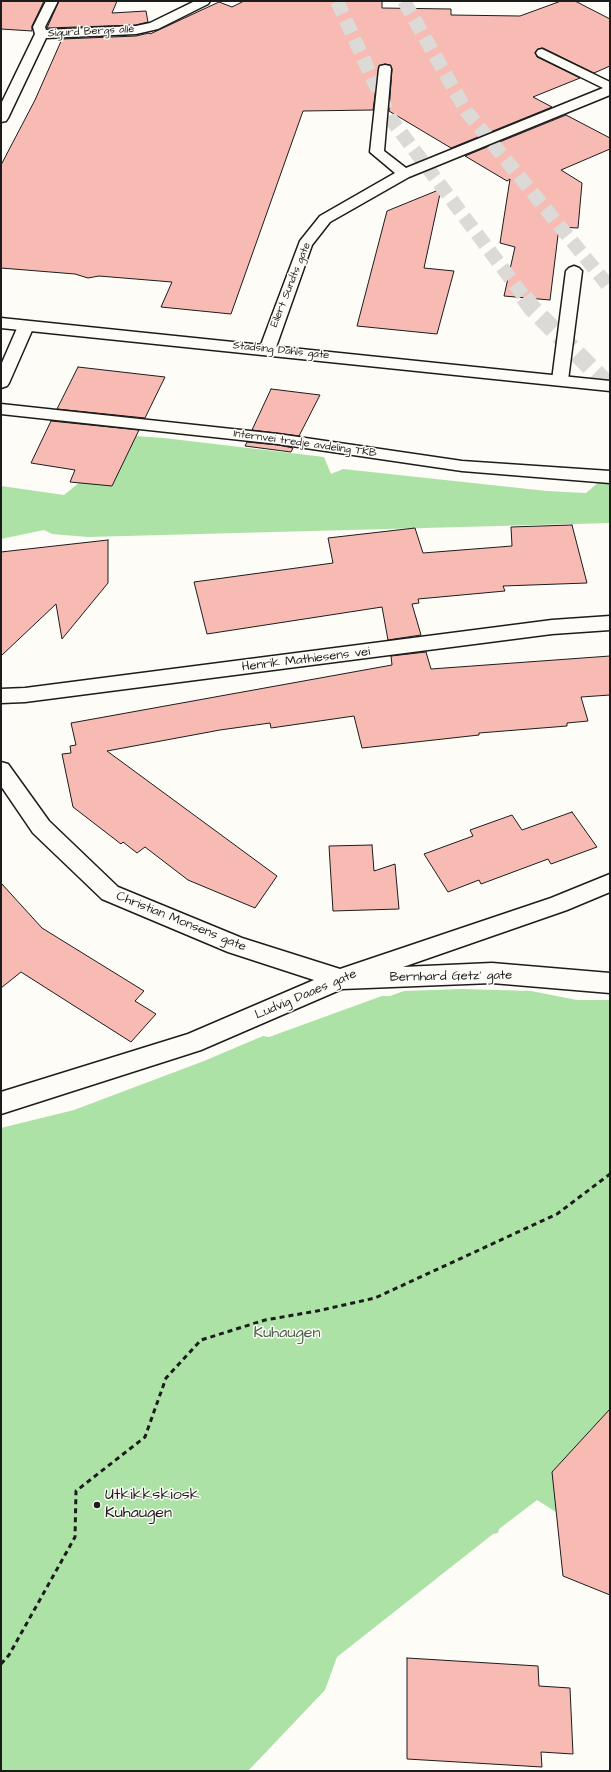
<!DOCTYPE html>
<html>
<head>
<meta charset="utf-8">
<style>
	body { margin:0 }
	#map { position:relative; width:611px; height:1772px; overflow:hidden; background:#fdfcf7; font-family:"Architects Daughter",sans-serif }
	canvas { display:block }
	.frame { position:absolute; inset:0; border:2px solid #1c1c1c; pointer-events:none }
</style>
</head>
<body>
<div id="map">
<canvas width="611" height="1772"></canvas>
<div class="frame"></div>
</div>
<script>
const g = document.querySelector('canvas').getContext('2d');
g.lineJoin = 'round';
function fillPath(path, color) { g.fillStyle = color; g.fill(path, 'evenodd'); }
const poly = rows => new Path2D(rows.map(r => 'M' + r).join(''));
function stroke(path, color, width, dash) { g.strokeStyle = color; g.lineWidth = width; g.lineCap = dash ? 'butt' : 'round'; g.setLineDash(dash || []); g.stroke(path); }
function drawText(font, color, halo, rows, align = 'center') {
  g.font = font + ' "Architects Daughter",sans-serif'; g.lineWidth = 3; g.setLineDash([]); g.textBaseline = 'middle'; g.strokeStyle = halo; g.fillStyle = color; for (const [text, x, y, turn = 0] of rows) {
    g.save(); g.translate(x, y); g.rotate((+turn || 0) * Math.PI / 180); g.textAlign = isNaN(turn) ? turn : align; if (halo) g.strokeText(text, 0, 0); g.fillText(text, 0, 0); g.restore();
  }
}
const green = poly([
	[136,436,164,438,324,457,331,474,343,469,547,491,586,493,599,482,610,482,610,523,88,537,52,534,44,530,1,539,1,486,64,495],
	[462,989,531,991,577,1000,610,1000,610,1546,537,1500,499,1529,498,1533,493,1534,337,1657,325,1690,248,1771,1,1771,1,1128,74,1110,204,1061,263,1036,269,1037,382,996,390,996,404,991]
]);
const building = poly([
	[1,1,44,1,32,26,32,31,1,29,1,1],
	[59,1,117,1,112,13,146,11,148,22,136,25,47,28,59,1],
	[244,1,382,1,382,8,451,9,451,15,520,16,561,1,575,1,610,19,610,66,594,73,543,48,538,49,535,52,537,57,580,78,533,97,552,107,451,148,389,111,392,69,390,65,385,64,379,66,373,110,303,111,231,314,161,307,172,282,99,276,88,278,75,274,1,268,1,165,35,100,62,39,136,36,149,33,150,34,219,2,232,7,244,1],
	[566,115,610,138,610,149,561,170,582,183,578,228,559,227,550,300,504,296,515,247,500,243,510,179,507,181,465,156,566,115],
	[441,189,424,268,454,271,437,334,357,326,387,211,441,189],
	[78,367,165,377,145,418,57,409,78,367],
	[271,389,320,395,299,436,252,430,271,389],
	[51,421,139,430,112,486,70,482,75,470,31,463,51,421],
	[247,442,278,445,293,448,291,452,245,446,247,442],
	[572,525,587,583,503,586,505,591,418,599,419,603,412,604,421,635,388,640,382,607,207,634,194,582,333,563,328,538,415,528,423,553,512,546,511,527,572,525],
	[108,540,108,583,62,639,56,604,1,656,1,552,108,540],
	[426,652,431,669,610,656,610,695,581,697,588,721,567,723,567,726,479,733,479,735,362,748,354,716,271,728,270,723,220,730,107,751,277,876,255,908,188,880,145,847,137,853,123,842,121,844,73,807,62,754,71,753,70,746,76,745,71,723,392,665,391,656,426,652],
	[572,812,597,847,551,864,548,859,481,884,479,880,448,892,424,854,473,836,470,830,512,815,522,830,572,812],
	[372,845,374,871,395,864,399,909,333,911,329,846,372,845],
	[1,883,42,928,144,991,135,1001,156,1014,131,1042,21,972,1,988,1,883],
	[610,1409,610,1595,563,1576,552,1472,610,1409],
	[407,1658,538,1666,539,1686,570,1688,573,1754,541,1752,542,1767,407,1759,407,1658]
]);
const highwayTunnelFar1 = poly([
	[337,1,391,119,525,298],
	[404,1,467,112,610,288]
]);
const highwayTunnel = poly([
	[524,297,532,308,610,387]
]);
const path = poly([
	[1,1664,9,1655,75,1537,76,1491,145,1437,166,1378,201,1340,265,1320,317,1311,375,1298,557,1214,610,1174]
]);
const minor = poly([
	[46,1,58,1,45,27,46,30,136,26,150,23,195,1,210,1,208,4,158,29,136,34,46,38,8,118,6,121,1,122,1,104,35,34,33,27,46,1],
	[542,49,610,82,610,95,409,177,330,222,312,245,275,350,273,353,267,355,261,353,259,350,300,241,320,216,395,173,370,152,379,69,380,66,385,65,390,66,391,69,384,151,406,168,603,88,538,56,536,53,538,50,542,49],
	[574,266,579,268,582,271,568,380,566,383,560,385,554,383,552,380,566,271,569,268,574,266],
	[26,321,32,323,34,326,9,383,7,386,1,388,1,365,18,326,20,323,26,321],
	[1,404,278,434,462,461,610,471,610,483,462,471,278,444,1,414,1,404],
	[610,616,610,630,552,634,25,702,1,703,1,689,25,688,552,620,610,616],
	[1,762,8,764,49,821,118,887,242,938,340,969,551,898,610,874,610,892,567,910,403,967,492,963,610,973,610,993,492,983,342,989,201,1050,1,1114,1,1092,188,1034,314,980,228,952,102,899,33,833,1,786,1,762]
]);
const major = poly([
	[1,318,610,381,610,391,1,328,1,318]
]);
const markers = [
	[97,1505,4,"#1c1c1c"]
];
const farStreetnames = [
	["Sigurd Bergs allé",91,32,-3],
	["Eilert Sundts gate",291,285,-68],
	["Stadsing Dahls gate",281,351,6],
	["Internvei tredje avdeling TKB",305,444,8]
];
const streetNames = [
	["Henrik Mathiesens vei",306,660,-7],
	["Christian Monsens gate",181,922,22],
	["Bernhard Getz' gate",451,977,-1],
	["Ludvig Daaes gate",306,995,-23]
];
const nearParknames = [
	["Kuhaugen",287,1334]
];
const nearPoinames = [
	["Utkikkskiosk",105,1496],
	["Kuhaugen",105,1514]
];
fillPath(green, '#ace2a5');
fillPath(building, '#f7bbb4');
stroke(building, '#1c1c1c', 1);
stroke(highwayTunnelFar1, '#dbdad6', 14, [14, 7]);
stroke(highwayTunnel, '#dbdad6', 18, [18, 8]);
stroke(minor, '#1c1c1c', 3);
stroke(major, '#1c1c1c', 3);
stroke(path, '#1c1c1c', 3, [5, 4]);
fillPath(minor, '#fdfcf7');
fillPath(major, '#fdfcf7');
for (const [x, y, r, color] of markers) { const dot = new Path2D(); dot.arc(x, y, r, 0, 2 * Math.PI); g.fillStyle = color; g.fill(dot); stroke(dot, '#fdfcf7', 1.5); }
drawText('11px', '#1c1c1c', '#fdfcf7', farStreetnames);
drawText('13px', '#1c1c1c', '#fdfcf7', streetNames);
drawText('16px', '#4e614c', '#fdfcf7', nearParknames);
drawText('16px', '#1c1c1c', '#fdfcf7', nearPoinames, 'left');
</script>
</body>
</html>
